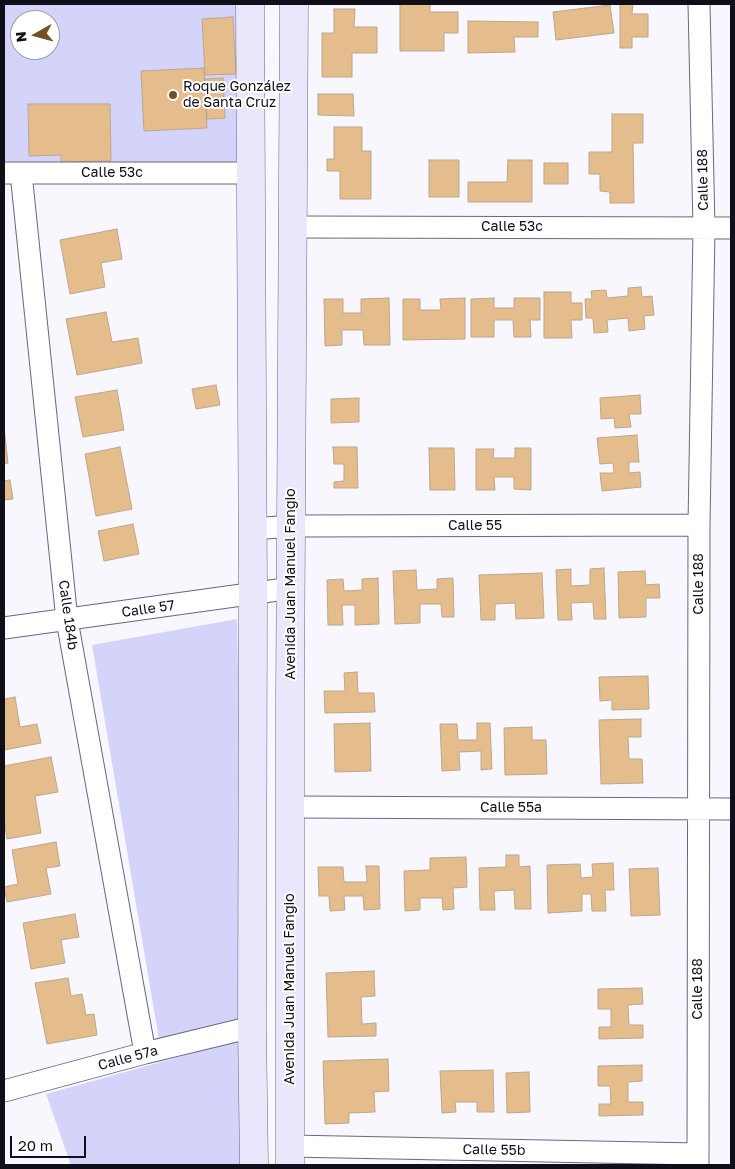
<!DOCTYPE html>
<html>
<head>
<meta charset="utf-8">
<style>
	body { margin:0 }
	#map { position:relative; width:735px; height:1169px; overflow:hidden; background:#f7f7fd; font-family:"Golos Text",sans-serif }
	canvas { display:block }
	.frame { position:absolute; inset:0; border:5px solid #100f19; pointer-events:none }
	.north { position:absolute; left:10px; top:10px; width:50px; height:50px; box-sizing:border-box; background:#fff; border:1px solid #9f9fa3; border-radius:50%; rotate:263deg; font-size:14px; font-weight:700; line-height:20px; text-align:center; color:#100f19 }
	.north::after { content:''; display:block; margin:auto; width:18px; height:22px; background:#715127; clip-path:polygon(50% 0,100% 100%,50% 72%,0 100%) }
	.scale { position:absolute; left:10px; top:1136px; width:76px; height:22px; box-sizing:border-box; border:2px solid #100f19; border-top:0; padding-left:6px; font-size:15px; line-height:18px; white-space:nowrap; color:#100f19; -webkit-text-stroke:4px #fff; paint-order:stroke }
</style>
</head>
<body>
<div id="map">
<canvas width="735" height="1169"></canvas>
<div class="frame"></div>
<div class="north">N</div>
<div class="scale">20 m</div>
</div>
<script>
const g = document.querySelector('canvas').getContext('2d');
g.lineJoin = 'round';
function fillPath(path, color) { g.fillStyle = color; g.fill(path, 'evenodd'); }
const poly = rows => new Path2D(rows.map(r => 'M' + r).join(''));
function stroke(path, color, width, dash) { g.strokeStyle = color; g.lineWidth = width; g.lineCap = dash ? 'butt' : 'round'; g.setLineDash(dash || []); g.stroke(path); }
function drawText(font, color, halo, rows, align = 'center') {
  g.font = font + ' "Golos Text",sans-serif'; g.lineWidth = 4; g.setLineDash([]); g.textBaseline = 'middle'; g.strokeStyle = halo; g.fillStyle = color; for (const [text, x, y, turn = 0] of rows) {
    g.save(); g.translate(x, y); g.rotate((+turn || 0) * Math.PI / 180); g.textAlign = isNaN(turn) ? turn : align; if (halo) g.strokeText(text, 0, 0); g.fillText(text, 0, 0); g.restore();
  }
}
const green = poly([
	[4,4,245,4,246,167,4,165],
	[20,20,50,20,50,50,20,50],
	[237,619,245,1021,160,1045,92,645],
	[244,1039,245,1165,71,1165,46,1094]
]);
const building = poly([
	[400,4,430,4,430,12,458,12,458,33,444,33,444,51,400,51,400,4],
	[620,4,633,4,632,14,648,14,648,37,632,37,632,48,620,48,620,4],
	[610,5,614,33,556,40,553,12,610,5],
	[334,9,355,9,354,27,377,27,377,53,352,53,352,77,322,77,322,33,334,33,334,9],
	[233,17,236,74,205,75,202,19,233,17],
	[468,21,538,22,538,37,514,37,515,52,468,53,468,21],
	[204,68,207,128,144,131,141,71,204,68],
	[223,78,225,118,207,119,205,79,223,78],
	[318,94,353,94,354,116,318,115,318,94],
	[28,104,110,104,111,161,61,162,61,155,29,156,28,104],
	[612,114,643,114,643,143,633,143,634,203,610,203,610,192,600,191,600,174,589,174,589,152,612,152,612,114],
	[334,127,362,127,362,151,371,151,371,199,340,199,340,171,327,171,327,159,334,159,334,127],
	[429,160,459,160,459,197,429,197,429,160],
	[508,160,532,160,532,202,468,202,468,182,507,182,508,160],
	[544,163,568,163,568,184,544,184,544,163],
	[117,229,122,259,101,263,105,287,70,294,60,240,117,229],
	[641,287,642,297,652,296,654,315,644,316,645,329,629,331,628,318,607,320,608,332,594,333,593,318,586,318,585,299,592,299,591,291,606,290,607,298,628,296,628,288,641,287],
	[544,292,571,292,571,303,582,303,582,320,571,320,572,338,544,338,544,292],
	[389,298,390,345,364,345,363,330,342,330,342,345,325,346,324,299,343,299,343,313,361,313,361,299,389,298],
	[465,298,465,339,403,340,403,299,420,299,420,310,441,310,440,299,465,298],
	[494,298,494,308,514,308,514,298,540,298,540,320,530,320,531,337,514,337,513,320,494,320,494,337,471,337,471,299,494,298],
	[106,312,112,342,138,338,142,363,77,375,66,319,106,312],
	[216,385,220,405,196,409,192,389,216,385],
	[117,390,124,430,83,437,75,397,117,390],
	[640,395,641,414,629,414,631,427,615,428,614,418,601,419,600,398,640,395],
	[359,398,359,422,331,423,331,399,359,398],
	[4,427,8,463,4,464,4,427],
	[637,435,639,462,629,462,629,473,640,472,641,487,602,491,600,473,614,473,613,463,600,464,597,438,637,435],
	[120,447,132,509,96,516,85,454,120,447],
	[333,447,357,447,358,488,334,488,334,482,344,481,344,464,334,464,333,447],
	[429,448,454,448,455,490,430,490,429,448],
	[515,448,531,448,531,490,514,489,514,477,494,477,495,490,476,490,476,449,494,449,493,458,515,458,515,448],
	[10,480,13,499,4,500,4,481,10,480],
	[133,524,139,554,104,561,98,531,133,524],
	[604,568,606,619,594,619,593,602,571,603,572,620,558,620,556,570,571,569,571,586,590,585,590,569,604,568],
	[416,570,417,590,437,589,437,579,453,578,454,617,442,617,441,604,420,604,420,623,395,624,393,571,416,570],
	[645,571,646,585,659,584,660,598,646,598,646,617,619,618,618,572,645,571],
	[542,573,544,618,516,619,515,603,495,604,495,620,481,620,479,575,542,573],
	[378,578,379,624,355,625,355,605,342,605,343,625,328,625,327,580,343,579,344,591,362,590,362,579,378,578],
	[357,672,358,693,374,693,375,712,325,713,324,691,345,691,344,673,357,672],
	[648,676,649,709,612,710,612,700,600,701,599,677,648,676],
	[15,697,20,727,37,724,41,743,4,750,4,699,15,697],
	[641,719,641,737,628,737,629,759,642,759,643,783,601,784,599,720,641,719],
	[370,723,371,771,335,772,334,724,370,723],
	[477,723,490,723,492,769,481,770,481,751,459,752,460,770,442,771,440,724,457,724,458,740,477,740,477,723],
	[532,727,532,740,546,740,547,774,505,775,504,728,532,727],
	[51,757,58,792,35,796,41,833,7,839,4,819,4,766,51,757],
	[56,842,60,866,46,868,51,894,7,902,4,887,18,884,12,850,56,842],
	[506,855,519,855,519,867,530,866,531,909,515,909,514,890,494,891,495,910,480,910,479,868,506,867,506,855],
	[466,857,467,887,453,888,454,909,443,910,442,898,420,898,420,910,405,911,404,871,430,870,430,858,466,857],
	[613,863,614,890,605,890,606,911,592,911,591,894,582,894,582,911,548,913,547,865,580,864,581,878,593,877,592,864,613,863],
	[366,866,379,866,380,909,364,910,363,896,344,896,345,910,330,911,329,896,319,896,318,867,343,867,344,882,367,882,366,866],
	[658,868,660,915,631,916,629,869,658,868],
	[75,914,79,937,61,940,65,963,31,969,23,923,75,914],
	[374,971,375,996,361,997,362,1024,376,1023,376,1036,328,1037,326,973,374,971],
	[68,978,71,996,82,994,86,1015,94,1014,97,1035,47,1044,35,983,68,978],
	[642,988,643,1004,628,1005,629,1025,643,1025,643,1038,599,1039,599,1027,611,1027,611,1009,598,1009,598,989,642,988],
	[388,1059,389,1091,374,1092,375,1112,349,1113,349,1123,325,1124,323,1061,388,1059],
	[642,1065,642,1081,628,1082,628,1102,643,1102,643,1115,599,1116,599,1104,611,1104,610,1086,598,1086,598,1066,642,1065],
	[493,1070,494,1112,477,1112,477,1102,455,1102,456,1112,442,1113,440,1071,493,1070],
	[529,1072,530,1112,507,1113,506,1073,529,1072]
]);
const street = poly([
	[4,173,250,173],
	[21,173,67,620,145,1053],
	[293,227,731,228],
	[252,529,292,526,699,525],
	[4,628,292,588],
	[290,807,731,809],
	[4,1091,145,1053,252,1027],
	[290,1146,698,1154],
	[698,1165,699,525,704,228,699,4]
]);
const secondary = poly([
	[250,4,253,594,252,1027,254,1165],
	[290,1165,290,699,294,4]
]);
const markers = [
	[173,95,5,"#715127"]
];
const poiNames = [
	["Roque González",183,87],
	["de Santa Cruz",183,103]
];
const streetNames = [
	["Calle 53c",112,173],
	["Calle 188",703,180,-91],
	["Calle 53c",512,227],
	["Calle 55",475,526],
	["Avenida Juan Manuel Fangio",291,584,-90],
	["Calle 188",699,584,-90],
	["Calle 57",148,609,-8],
	["Calle 184b",68,615,82],
	["Calle 55a",511,808],
	["Avenida Juan Manuel Fangio",290,989,-90],
	["Calle 188",698,989,-90],
	["Calle 57a",128,1058,-15],
	["Calle 55b",494,1150,1]
];
fillPath(green, '#d4d3f9');
fillPath(building, '#e5bd8c');
stroke(building, '#bba78e', 1);
stroke(street, '#696883', 23);
stroke(secondary, '#696883', 29);
stroke(street, '#fff', 21);
stroke(secondary, '#e8e7fc', 28);
for (const [x, y, r, color] of markers) { const dot = new Path2D(); dot.arc(x, y, r, 0, 2 * Math.PI); g.fillStyle = color; g.fill(dot); stroke(dot, '#fff', 2); }
drawText('14px', '#100f19', '#fff', poiNames, 'left');
drawText('14px', '#100f19', '#fff', streetNames);
</script>
</body>
</html>
